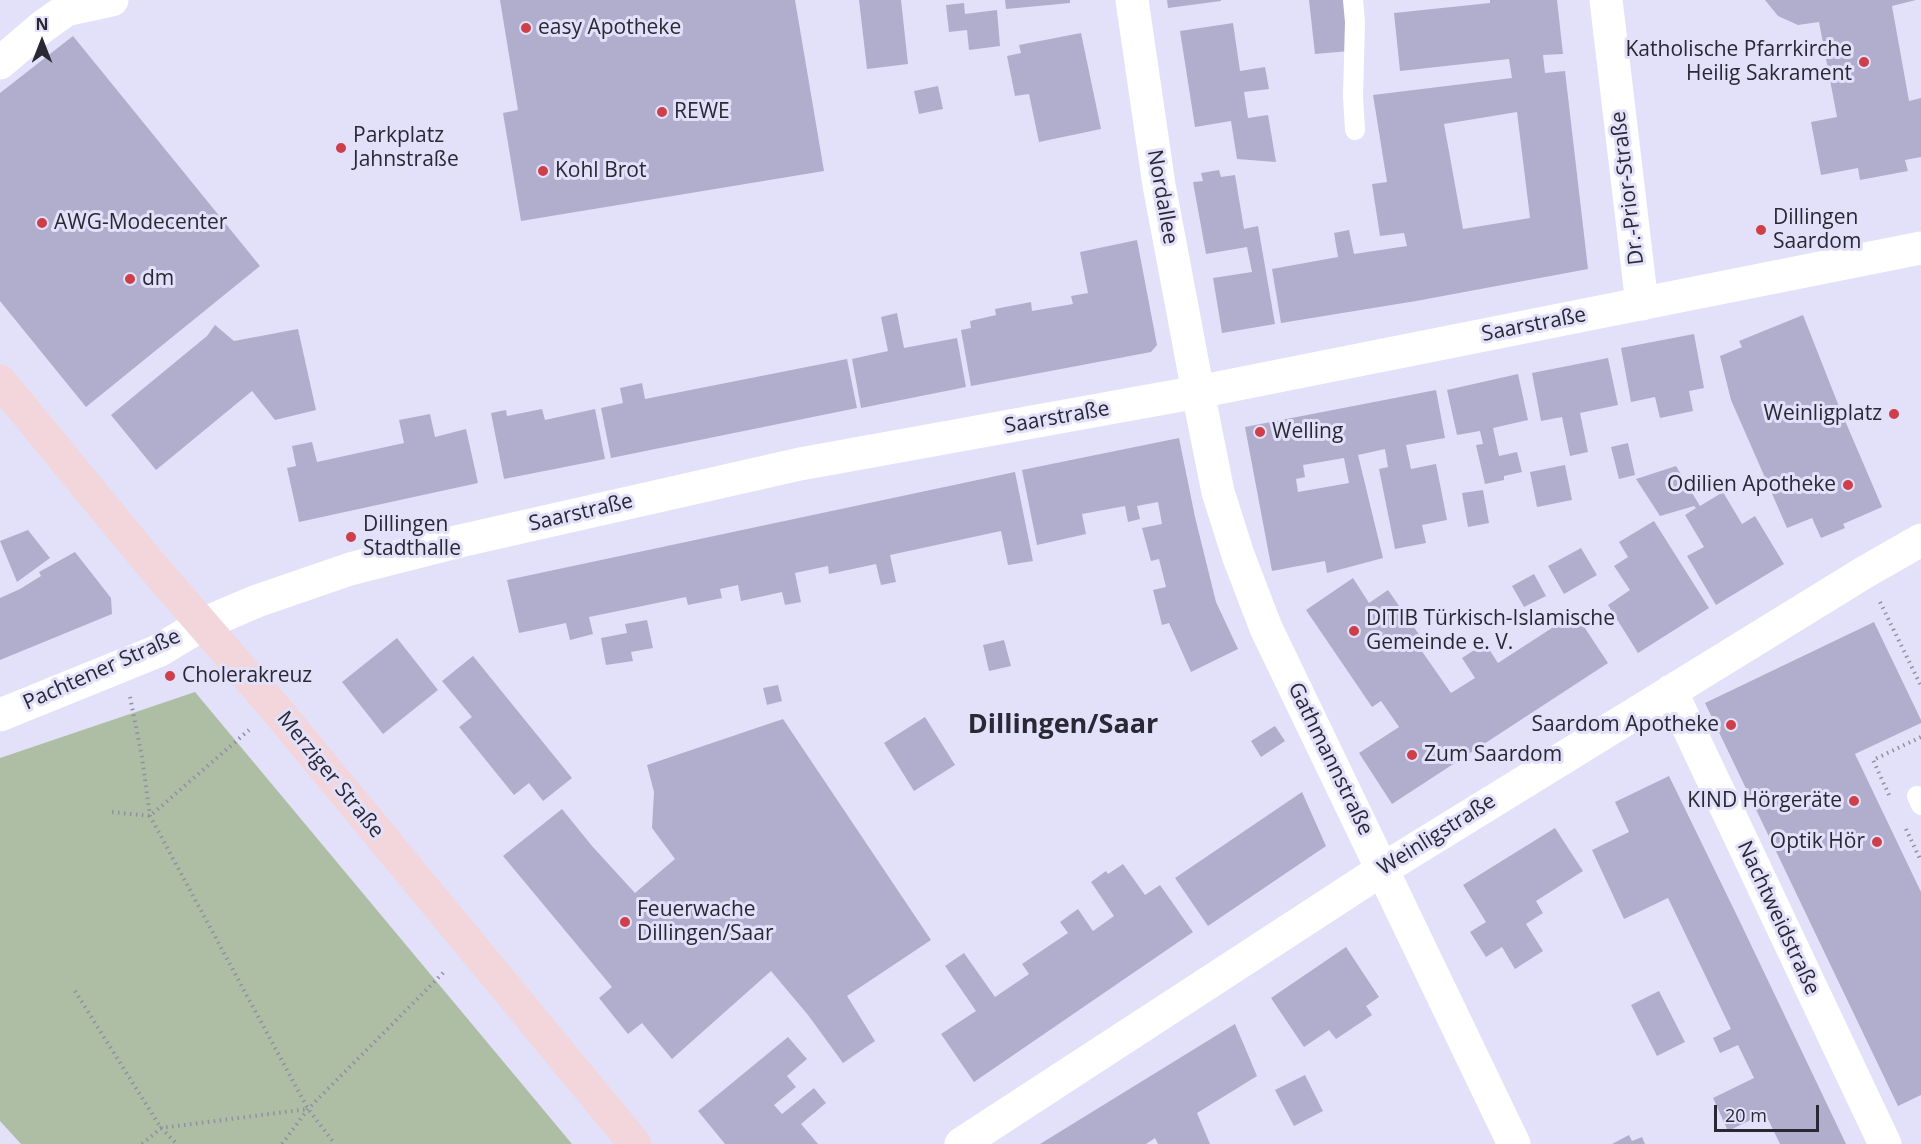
<!DOCTYPE html>
<html>
<head>
<meta charset="utf-8">
<style>
	body { margin:0 }
	#map { position:relative; width:1921px; height:1144px; overflow:hidden; background:#e3e0fa; font-family:"Open Sans",sans-serif }
	canvas { display:block }
	.north { position:absolute; left:12px; top:12px; width:60px; height:60px; -webkit-text-stroke:4px #e3e0fa; paint-order:stroke; rotate:0deg; font-size:16px; font-weight:700; line-height:24px; text-align:center; color:#2a2834 }
	.north::after { content:''; display:block; margin:auto; width:21px; height:27px; background:#2a2834; clip-path:polygon(50% 0,100% 100%,50% 72%,0 100%) }
	.scale { position:absolute; left:1714px; top:1105px; width:105px; height:27px; box-sizing:border-box; border:3px solid #2a2834; border-top:0; padding-left:8px; font-size:18px; line-height:21px; white-space:nowrap; color:#2a2834; -webkit-text-stroke:4px #e3e0fa; paint-order:stroke }
</style>
</head>
<body>
<div id="map">
<canvas width="1921" height="1144"></canvas>
<div class="north">N</div>
<div class="scale">20 m</div>
</div>
<script>
const g = document.querySelector('canvas').getContext('2d');
g.lineJoin = 'round';
function fillPath(path, color) { g.fillStyle = color; g.fill(path, 'evenodd'); }
const poly = rows => new Path2D(rows.map(r => 'M' + r).join(''));
function stroke(path, color, width, dash) { g.strokeStyle = color; g.lineWidth = width; g.lineCap = dash ? 'butt' : 'round'; g.setLineDash(dash || []); g.stroke(path); }
function drawText(font, color, halo, rows, align = 'center') {
  g.font = font + ' "Open Sans",sans-serif'; g.lineWidth = 6; g.setLineDash([]); g.textBaseline = 'middle'; g.strokeStyle = halo; g.fillStyle = color; for (const [text, x, y, turn = 0] of rows) {
    g.save(); g.translate(x, y); g.rotate((+turn || 0) * Math.PI / 180); g.textAlign = isNaN(turn) ? turn : align; if (halo) g.strokeText(text, 0, 0); g.fillText(text, 0, 0); g.restore();
  }
}
const green = poly([
	[195,692,572,1144,21,1144,0,1121,0,758]
]);
const building = poly([
	[500,0,795,0,824,171,521,221,503,113,518,110],
	[859,0,901,0,908,64,867,69],
	[1005,0,1070,0,1070,3,1006,9],
	[1167,0,1221,0,1221,1,1168,8],
	[1309,0,1344,0,1349,51,1315,54],
	[1490,0,1557,0,1563,54,1543,55,1545,73,1565,71,1588,269,1416,301,1281,323,1272,269,1338,257,1334,233,1349,230,1354,254,1407,246,1404,233,1380,236,1372,184,1387,182,1373,95,1512,78,1509,59,1400,71,1394,13,1490,3],
	[1517,112,1530,218,1463,229,1444,124],
	[1765,0,1916,0,1892,6,1909,101,1921,98,1921,157,1905,160,1908,171,1860,180,1858,168,1821,175,1811,122,1837,117,1819,22,1798,25,1778,16],
	[964,3,965,14,997,10,1000,46,969,50,967,30,949,32,946,5],
	[1233,23,1240,71,1265,67,1269,89,1244,92,1248,118,1268,115,1276,162,1237,159,1231,121,1195,127,1180,31],
	[1081,33,1101,129,1039,142,1029,94,1015,96,1007,56,1021,53,1019,45],
	[73,36,260,266,86,407,0,301,0,93],
	[938,86,943,109,919,114,914,91],
	[1219,170,1221,177,1235,175,1244,229,1258,226,1275,324,1222,333,1213,278,1252,272,1247,247,1206,254,1193,182,1203,181,1201,173],
	[1137,240,1157,345,1151,352,971,386,961,330,971,328,970,321,996,315,995,309,1031,302,1032,311,1073,304,1071,296,1088,293,1080,252],
	[897,313,904,348,957,338,966,387,861,408,852,359,888,351,881,317],
	[1803,315,1840,409,1882,507,1843,524,1845,528,1821,538,1812,518,1787,528,1731,400,1720,356,1742,347,1739,341],
	[215,325,234,341,298,329,316,410,275,420,252,391,156,470,111,415,207,336],
	[1694,334,1704,388,1689,391,1693,411,1660,418,1655,397,1631,402,1621,348],
	[1608,358,1618,405,1580,413,1588,452,1570,456,1562,417,1541,421,1532,373],
	[847,359,857,408,611,458,601,408,623,403,620,388,642,383,645,399],
	[1518,374,1528,420,1493,428,1499,456,1517,452,1522,472,1504,476,1504,480,1485,484,1476,445,1483,444,1480,431,1457,435,1447,390],
	[1436,390,1445,438,1406,445,1411,469,1436,464,1447,520,1422,525,1426,543,1395,549,1379,469,1388,467,1385,449,1358,455,1383,558,1327,573,1325,561,1272,571,1245,427],
	[1344,458,1349,483,1298,492,1296,479,1305,477,1303,465],
	[542,409,545,420,595,409,605,459,504,479,491,413,506,410,507,416],
	[430,414,435,437,466,429,478,483,299,522,287,468,296,466,292,446,312,442,317,462,404,443,399,420],
	[1179,438,1195,517,1216,602,1238,649,1191,672,1169,623,1162,625,1153,590,1166,587,1159,559,1151,561,1142,528,1162,524,1158,502,1137,506,1140,519,1128,522,1125,506,1082,514,1086,534,1037,545,1022,470],
	[1628,443,1635,475,1619,479,1611,447],
	[1565,465,1572,500,1537,507,1530,472],
	[1676,466,1700,506,1723,492,1742,524,1755,516,1784,564,1716,605,1687,556,1704,547,1685,515,1696,508,1694,506,1660,516,1636,479],
	[1015,472,1033,561,1008,565,1001,531,890,555,896,582,881,585,876,564,829,574,828,566,795,573,801,602,785,605,782,592,741,601,738,585,720,589,722,598,688,605,686,597,589,617,593,634,570,640,566,623,519,633,507,580],
	[1483,490,1489,523,1468,527,1462,493],
	[1654,521,1709,608,1638,653,1608,605,1630,590,1614,566,1628,557,1619,542],
	[28,530,50,558,17,582,0,541],
	[1581,548,1597,575,1564,594,1548,566],
	[75,552,111,598,112,614,0,660,0,598,20,589,41,576,39,572],
	[1534,574,1546,596,1524,607,1512,586],
	[1353,578,1369,603,1388,590,1425,643,1419,647,1451,693,1475,678,1462,658,1485,643,1498,663,1575,613,1608,663,1392,804,1359,753,1399,727,1381,701,1372,707,1306,610],
	[647,620,653,648,631,652,633,661,606,665,601,638,627,633,625,624],
	[1874,622,1921,720,1921,723,1855,754,1921,892,1921,1095,1898,1106,1705,703],
	[397,638,438,690,383,734,342,682],
	[1004,640,1011,666,989,671,983,645],
	[473,656,572,778,543,801,529,783,514,795,459,727,472,717,442,681],
	[778,685,782,701,767,705,763,688],
	[925,717,955,765,914,791,884,743],
	[783,719,931,940,847,996,875,1041,843,1063,808,1015,771,971,672,1059,642,1023,628,1034,599,998,612,987,503,856,562,809,592,846,635,893,675,859,652,828,654,792,647,765],
	[1275,726,1285,741,1261,757,1251,741],
	[1669,776,1741,924,1846,1144,1780,1144,1765,1113,1728,1131,1713,1098,1754,1078,1738,1045,1720,1053,1713,1038,1731,1029,1668,898,1624,919,1592,850,1629,832,1615,802],
	[1302,792,1326,846,1208,926,1175,878],
	[1555,828,1583,871,1536,901,1543,913,1526,924,1543,951,1515,969,1502,947,1486,957,1470,932,1486,922,1463,885],
	[1123,864,1145,895,1160,885,1193,932,974,1082,941,1034,976,1011,945,966,964,953,995,997,1029,974,1022,964,1068,933,1060,922,1078,909,1093,931,1114,916,1091,882,1106,871,1108,874],
	[1346,947,1379,997,1366,1006,1372,1015,1336,1039,1329,1030,1304,1047,1271,998],
	[1659,991,1685,1042,1657,1056,1631,1005],
	[1235,1024,1257,1076,1197,1113,1210,1144,1158,1144,1155,1138,1146,1144,1040,1144],
	[788,1037,807,1059,787,1076,796,1087,774,1105,782,1114,814,1088,826,1103,801,1124,818,1144,725,1144,698,1111],
	[1305,1075,1323,1111,1294,1126,1275,1090],
	[1629,1135,1632,1141,1642,1137,1645,1144,1612,1144]
]);
const path = poly([
	[1880,602,1921,686],
	[130,697,142,757,150,816,308,1109,335,1144],
	[1889,795,1873,760,1921,737],
	[112,812,150,816,249,730],
	[1906,829,1921,861],
	[75,991,161,1128,177,1144],
	[142,1144,161,1128,308,1109],
	[282,1144,308,1109,446,970]
]);
const service = poly([
	[1353,0,1355,22,1353,96,1355,130],
	[1917,796,1921,805]
]);
const minor = poly([
	[1132,0,1159,185,1198,392,1218,492,1238,555,1266,628,1514,1144],
	[1606,0,1642,304],
	[0,63,42,27,66,10,112,0],
	[1671,691,1885,1144],
	[0,715,158,651,203,624,257,601,350,569,460,541,800,464,1198,392,1921,248],
	[961,1144,1383,869,1865,572,1921,540]
]);
const secondary = poly([
	[0,381,148,561,275,708,635,1144]
]);
const markers = [
	[526,28,6,"#cf3f4a"],
	[1864,62,6,"#cf3f4a"],
	[662,112,6,"#cf3f4a"],
	[341,148,6,"#cf3f4a"],
	[543,171,6,"#cf3f4a"],
	[42,223,6,"#cf3f4a"],
	[1761,230,6,"#cf3f4a"],
	[130,279,6,"#cf3f4a"],
	[1894,414,6,"#cf3f4a"],
	[1260,432,6,"#cf3f4a"],
	[1848,485,6,"#cf3f4a"],
	[351,537,6,"#cf3f4a"],
	[1354,631,6,"#cf3f4a"],
	[170,676,6,"#cf3f4a"],
	[1731,725,6,"#cf3f4a"],
	[1412,755,6,"#cf3f4a"],
	[1854,801,6,"#cf3f4a"],
	[1877,842,6,"#cf3f4a"],
	[625,922,6,"#cf3f4a"]
];
const poiNames = [
	["easy Apotheke",538,28],
	["Katholische Pfarrkirche",1852,50,"right"],
	["Heilig Sakrament",1852,74,"right"],
	["REWE",674,112],
	["Parkplatz",353,136],
	["Jahnstraße",353,160],
	["Kohl Brot",555,171],
	["Dillingen",1773,218],
	["Saardom",1773,242],
	["AWG-Modecenter",54,223],
	["dm",142,279],
	["Weinligplatz",1882,414,"right"],
	["Welling",1272,432],
	["Odilien Apotheke",1836,485,"right"],
	["Dillingen",363,525],
	["Stadthalle",363,549],
	["DITIB Türkisch-Islamische",1366,619],
	["Gemeinde e. V.",1366,643],
	["Cholerakreuz",182,676],
	["Saardom Apotheke",1719,725,"right"],
	["Zum Saardom",1424,755],
	["KIND Hörgeräte",1842,801,"right"],
	["Optik Hör",1865,842,"right"],
	["Feuerwache",637,910],
	["Dillingen/Saar",637,934]
];
const streetNames = [
	["Dr.-Prior-Straße",1628,188,-97],
	["Nordallee",1162,197,80],
	["Saarstraße",1534,325,-11],
	["Saarstraße",1057,418,-10],
	["Saarstraße",581,513,-13],
	["Pachtener Straße",102,670,-24],
	["Gathmannstraße",1330,759,64],
	["Merziger Straße",330,775,51],
	["Weinligstraße",1437,835,-32],
	["Nachtweidstraße",1778,918,65]
];
const districtNames = [
	["Dillingen/Saar",1063,725]
];
fillPath(green, '#adbea5');
fillPath(building, '#b1aecd');
stroke(path, '#928fa3', 4, [1.5, 4.5]);
stroke(service, '#fff', 20);
stroke(minor, '#fff', 33);
stroke(secondary, '#f2d6dc', 33);
for (const [x, y, r, color] of markers) { const dot = new Path2D(); dot.arc(x, y, r, 0, 2 * Math.PI); g.fillStyle = color; g.fill(dot); stroke(dot, '#e3e0fa', 2); }
drawText('21px', '#2a2834', '#e3e0fa', poiNames, 'left');
drawText('21px', '#2a2834', '#e3e0fa', streetNames);
drawText('bold 27px', '#2a2834', '#e3e0fa', districtNames);
</script>
</body>
</html>
